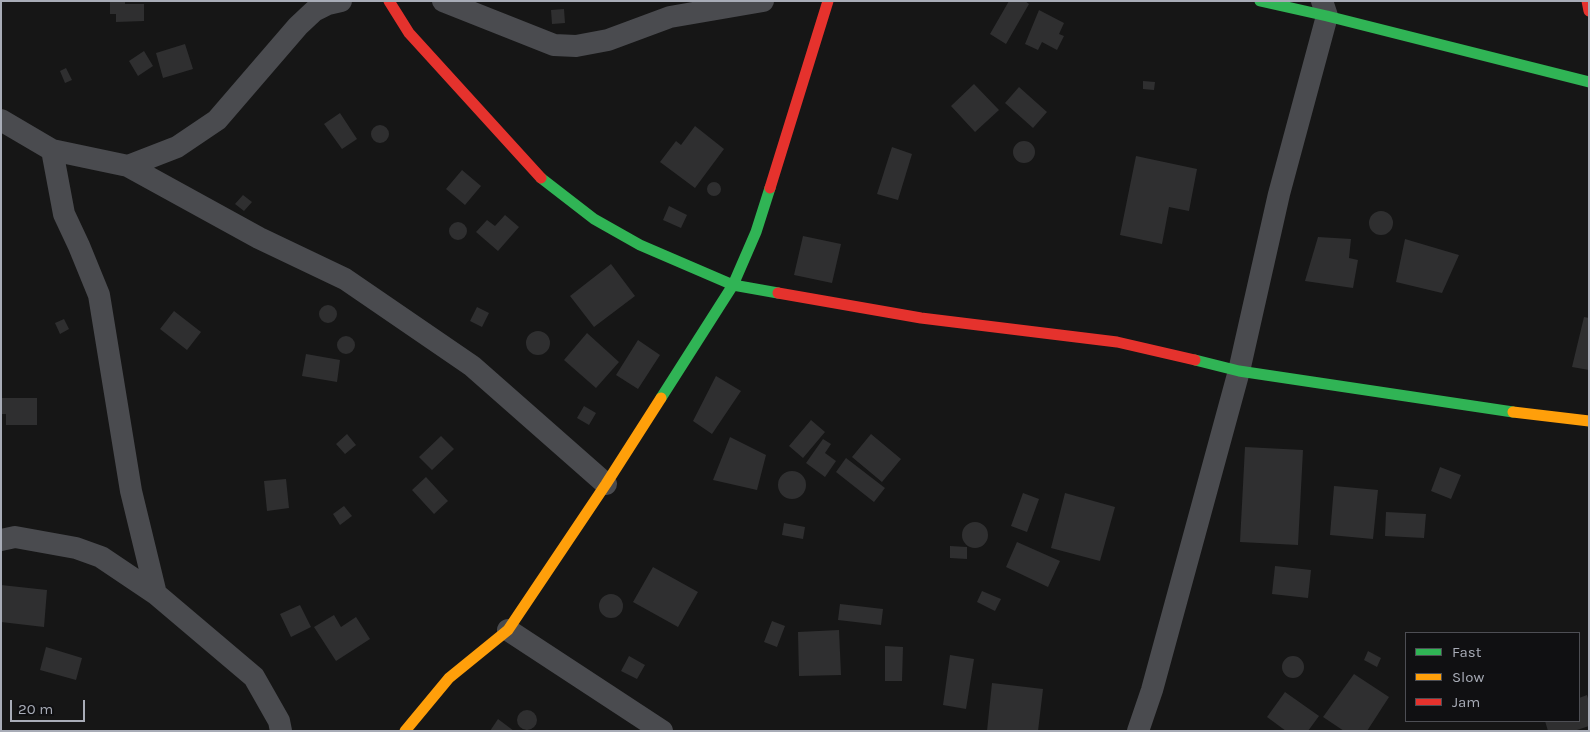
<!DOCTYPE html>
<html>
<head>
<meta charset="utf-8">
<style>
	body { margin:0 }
	#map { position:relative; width:1590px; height:732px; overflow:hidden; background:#161616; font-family:Karla,sans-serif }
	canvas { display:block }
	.frame { position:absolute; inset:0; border:2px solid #a8acb7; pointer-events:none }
	.legend { position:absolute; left:1405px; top:632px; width:175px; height:90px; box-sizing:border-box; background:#101012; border:1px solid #4d4e54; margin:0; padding:6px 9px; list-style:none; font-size:15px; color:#a8acb7 }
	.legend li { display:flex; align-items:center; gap:10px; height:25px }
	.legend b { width:25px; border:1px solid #4d4e54 }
	.scale { position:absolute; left:10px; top:700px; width:75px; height:22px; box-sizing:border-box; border:2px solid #a8acb7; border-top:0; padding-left:6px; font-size:15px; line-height:18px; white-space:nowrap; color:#a8acb7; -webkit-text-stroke:4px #101012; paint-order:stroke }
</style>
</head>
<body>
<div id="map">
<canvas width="1590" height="732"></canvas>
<div class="frame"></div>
<ul class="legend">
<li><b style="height:6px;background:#30b455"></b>Fast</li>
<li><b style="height:6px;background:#ff9f0a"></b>Slow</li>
<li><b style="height:6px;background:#e5322d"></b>Jam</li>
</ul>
<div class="scale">20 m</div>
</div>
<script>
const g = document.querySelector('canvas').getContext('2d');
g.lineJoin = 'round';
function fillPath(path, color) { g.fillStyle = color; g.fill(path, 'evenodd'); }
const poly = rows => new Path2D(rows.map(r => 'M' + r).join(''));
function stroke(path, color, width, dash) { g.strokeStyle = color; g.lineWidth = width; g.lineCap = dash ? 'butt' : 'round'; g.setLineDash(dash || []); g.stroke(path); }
const building = poly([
	[110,1,125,1,125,4,144,4,144,21,116,22,116,14,110,14],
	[1009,1,1025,1,1029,4,1006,44,990,34],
	[564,9,565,23,552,24,551,10],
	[1039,10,1064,23,1059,34,1064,36,1057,50,1042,42,1038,50,1025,44],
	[185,44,193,69,163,78,156,53],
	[144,51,153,66,138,76,129,61],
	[66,68,72,80,65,83,60,71],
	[1143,81,1155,82,1154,90,1143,89],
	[974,84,999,110,975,132,951,106],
	[1019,87,1047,112,1033,128,1005,103],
	[340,113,357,139,342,149,324,124],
	'371 134a9 9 0 1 1 18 0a9 9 0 1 1-18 0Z',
	[695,126,724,149,695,188,660,162,676,141,681,145],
	'1013 152a11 11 0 1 1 22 0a11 11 0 1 1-22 0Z',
	[892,147,912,154,898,200,877,194],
	[1136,156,1197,169,1189,211,1169,207,1162,244,1120,235],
	[462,170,481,186,465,205,446,189],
	'707 189a7 7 0 1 1 14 0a7 7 0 1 1-14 0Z',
	[243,195,252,202,244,211,235,204],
	[669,206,687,215,681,228,663,220],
	'1369 223a12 12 0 1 1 24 0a12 12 0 1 1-24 0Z',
	[505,215,519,227,498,251,476,232,487,220,495,226],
	'449 231a9 9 0 1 1 18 0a9 9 0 1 1-18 0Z',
	[803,236,841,244,832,283,794,275],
	[1318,237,1351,239,1349,258,1358,260,1353,288,1305,281],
	[1405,239,1459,255,1442,293,1396,282],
	[611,264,635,296,594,327,570,296],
	'319 314a9 9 0 1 1 18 0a9 9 0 1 1-18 0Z',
	[477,307,489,313,482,327,470,321],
	[174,311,201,332,187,350,160,329],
	[1584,317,1589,318,1589,370,1572,367],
	[64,319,69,329,60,334,55,323],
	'526 343a12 12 0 1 1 24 0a12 12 0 1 1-24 0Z',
	[587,333,619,362,596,388,564,360],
	'337 345a9 9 0 1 1 18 0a9 9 0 1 1-18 0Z',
	[638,340,660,355,638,389,616,375],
	[306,354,340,360,337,382,302,376],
	[716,376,741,391,712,434,693,421],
	[1,398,37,398,37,425,6,425,6,414,1,414],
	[584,406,596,413,589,425,577,418],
	[811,420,825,432,803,458,789,446],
	[347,434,356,445,345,454,336,444],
	[871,434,901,459,882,482,852,457],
	[441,436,454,449,432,470,419,457],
	[730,437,766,455,757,490,713,480],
	[823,439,831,444,825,453,836,461,825,477,806,463],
	[1245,447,1303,450,1298,545,1240,542],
	[846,458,885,488,874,502,836,472],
	[1440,467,1461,475,1451,499,1431,491],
	'778 485a14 14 0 1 1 28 0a14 14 0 1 1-28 0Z',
	[426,477,448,501,434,514,412,490],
	[286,479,289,508,267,511,264,481],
	[1334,486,1378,490,1373,539,1330,535],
	[1023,493,1039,499,1027,532,1011,526],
	[1065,493,1115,507,1100,561,1051,548],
	[344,506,352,516,340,525,333,514],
	[1386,512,1426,514,1424,538,1385,536],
	'962 535a13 13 0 1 1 26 0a13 13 0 1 1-26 0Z',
	[784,523,805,527,803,539,782,535],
	[1017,542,1060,561,1048,587,1006,567],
	[950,546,967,547,967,559,950,558],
	[1275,566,1311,570,1308,598,1272,594],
	[653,567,698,592,678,627,633,602],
	[1,585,47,590,44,627,1,622],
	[982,591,1001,599,995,611,977,602],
	'599 606a12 12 0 1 1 24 0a12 12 0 1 1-24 0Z',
	[840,604,883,609,881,625,838,620],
	[300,605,311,627,291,637,280,614],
	[334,615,341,627,356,617,370,639,336,661,314,627],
	[772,621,785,626,777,647,764,642],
	[839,630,841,675,799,676,798,632],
	[885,646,903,647,902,681,885,681],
	[46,647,82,658,76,680,40,670],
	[1368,651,1381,658,1377,667,1364,660],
	[950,655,974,659,966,709,943,705],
	'1282 667a11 11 0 1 1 22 0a11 11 0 1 1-22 0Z',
	[629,656,645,665,637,679,621,671],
	[1354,674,1389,697,1367,731,1344,731,1323,717],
	[992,683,1043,689,1038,731,987,731],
	[1285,692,1319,716,1308,731,1286,731,1267,717],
	[1587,695,1589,702,1589,726,1574,731,1548,731,1545,721,1579,721,1579,698],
	'517 720a10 10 0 1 1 20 0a10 10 0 1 1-20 0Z',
	[498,719,514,731,490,731]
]);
const street = poly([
	[443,1,554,45,576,46,608,40,670,17,763,1],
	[1,120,52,150,128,166,259,238,345,279,472,366,606,484],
	[52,150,64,214,79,246,99,295,131,491,156,594],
	[128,166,177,147,217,120,298,26,314,11,328,4,341,1],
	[1,540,15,537,76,548,101,557,156,594,254,677,279,721,281,731],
	[508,630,662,731],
	[1138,731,1152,690,1239,371,1279,194,1327,16,1322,1]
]);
const fast = poly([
	[1260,1,1327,16,1589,82],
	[541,178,594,219,640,245,733,285,778,293],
	[1195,360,1239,371,1513,412],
	[661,398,733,285,756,232,770,188]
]);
const slow = poly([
	[1513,412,1589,421],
	[405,731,449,678,508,630,606,484,661,398]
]);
const jam = poly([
	[389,1,409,33,541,178],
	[1587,1,1589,11],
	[770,188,828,1],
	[778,293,921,318,1117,342,1195,360]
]);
fillPath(building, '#2f2f30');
stroke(street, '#4a4b4f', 22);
stroke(fast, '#30b455', 11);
stroke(slow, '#ff9f0a', 11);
stroke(jam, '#e5322d', 11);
</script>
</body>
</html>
